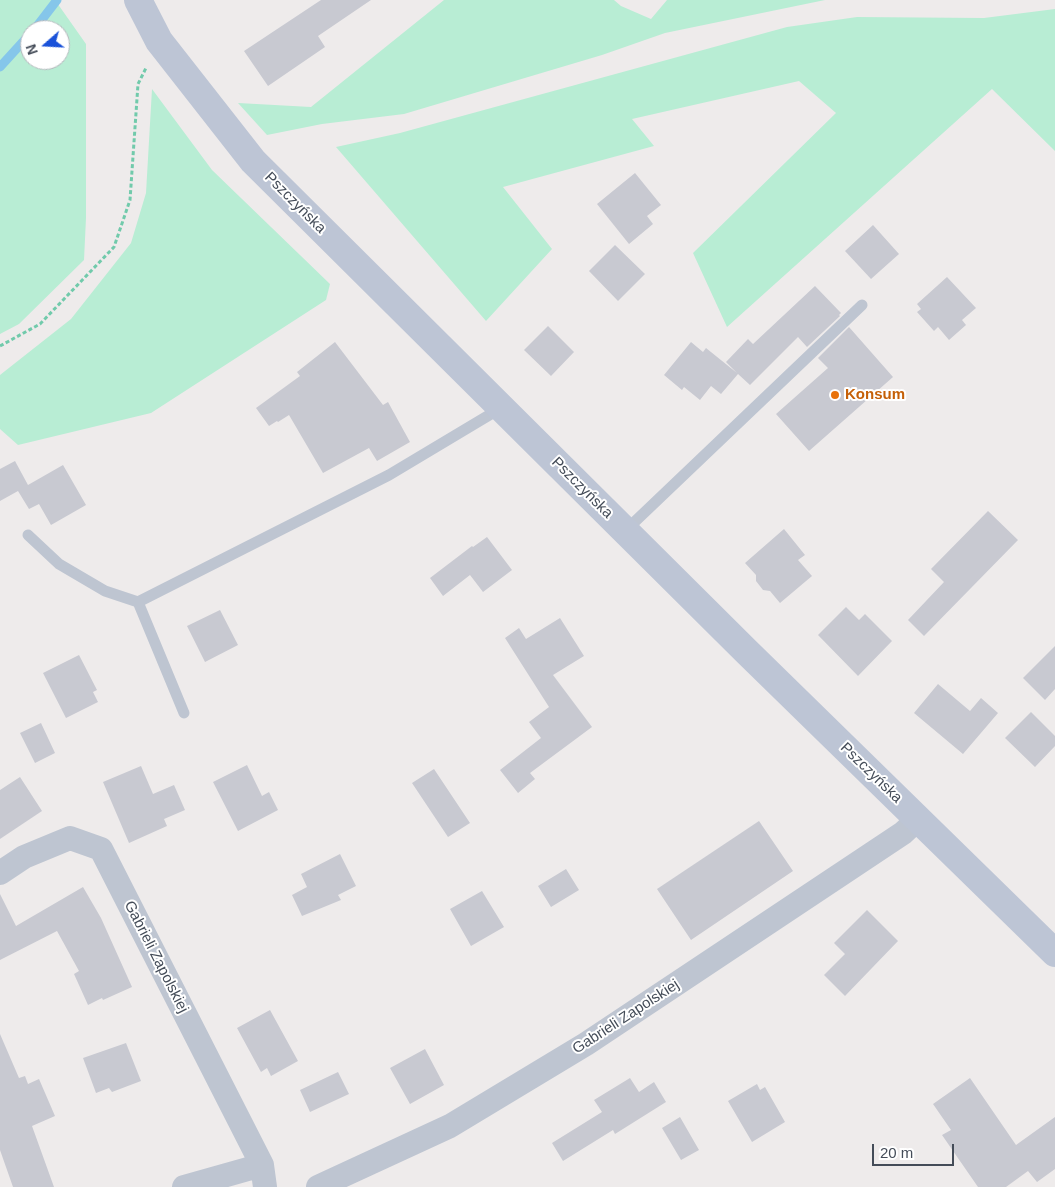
<!DOCTYPE html>
<html>
<head>
<meta charset="utf-8">
<style>
	body { margin:0 }
	#map { position:relative; width:1055px; height:1187px; overflow:hidden; background:#eeebeb; font-family:Helvetica,sans-serif }
	canvas { display:block }
	.north { position:absolute; left:20px; top:20px; width:50px; height:50px; box-sizing:border-box; background:#fff; border:1px solid #b4b7bc; border-radius:50%; rotate:251deg; font-size:14px; font-weight:700; line-height:20px; text-align:center; color:#444c58 }
	.north::after { content:''; display:block; margin:auto; width:18px; height:22px; background:#1a52d9; clip-path:polygon(50% 0,100% 100%,50% 72%,0 100%) }
	.scale { position:absolute; left:872px; top:1144px; width:82px; height:22px; box-sizing:border-box; border:2px solid #444c58; border-top:0; padding-left:6px; font-size:15px; line-height:18px; white-space:nowrap; color:#444c58; -webkit-text-stroke:4px #fff; paint-order:stroke }
</style>
</head>
<body>
<div id="map">
<canvas width="1055" height="1187"></canvas>
<div class="north">N</div>
<div class="scale">20 m</div>
</div>
<script>
const g = document.querySelector('canvas').getContext('2d');
g.lineJoin = 'round';
function fillPath(path, color) { g.fillStyle = color; g.fill(path, 'evenodd'); }
const poly = rows => new Path2D(rows.map(r => 'M' + r).join(''));
function stroke(path, color, width, dash) { g.strokeStyle = color; g.lineWidth = width; g.lineCap = dash ? 'butt' : 'round'; g.setLineDash(dash || []); g.stroke(path); }
function drawText(font, color, halo, rows, align = 'center') {
  g.font = font + ' Helvetica,sans-serif'; g.lineWidth = 4; g.setLineDash([]); g.textBaseline = 'middle'; g.strokeStyle = halo; g.fillStyle = color; for (const [text, x, y, turn = 0] of rows) {
    g.save(); g.translate(x, y); g.rotate((+turn || 0) * Math.PI / 180); g.textAlign = isNaN(turn) ? turn : align; if (halo) g.strokeText(text, 0, 0); g.fillText(text, 0, 0); g.restore();
  }
}
const green = poly([
	[0,0,55,0,86,44,86,218,84,260,19,324,0,334],
	[30,30,60,30,60,60,30,60],
	[444,0,614,0,621,6,651,19,667,0,825,0,665,33,602,55,404,114,322,124,267,135,238,103,311,107],
	[1055,9,1055,151,992,89,727,327,693,253,836,113,799,81,632,119,654,146,503,187,552,249,486,321,336,147,400,133,787,27,857,17,984,18],
	[152,89,212,170,330,284,326,300,151,413,18,445,0,429,0,375,71,319,131,243,146,193]
]);
const stream = poly([
	[34,30,57,0],
	[0,67,30,34]
]);
const building = poly([
	[321,0,371,0,318,36,325,47,268,86,244,51],
	[635,173,661,205,647,216,653,224,629,244,597,204],
	[873,225,899,254,871,279,845,251],
	[615,245,645,274,618,301,589,271],
	[947,277,976,308,962,320,966,325,949,340,938,327,934,331,917,312,921,309,917,304],
	[815,286,841,313,839,315,840,316,807,347,798,337,750,385,738,374,721,394,711,386,700,400,684,387,682,390,664,375,691,342,703,352,706,348,737,373,726,362,748,339,753,344],
	[548,326,574,352,551,376,524,350],
	[849,327,893,377,809,451,776,414,828,368,818,358],
	[335,342,383,405,388,402,410,442,377,461,369,448,323,473,289,415,278,422,277,421,269,426,256,408,300,376,297,372],
	[15,461,28,485,63,465,86,505,51,525,39,504,29,509,18,491,0,501,0,469],
	[988,511,1018,540,924,636,908,620,944,582,931,569],
	[784,529,805,555,798,560,812,576,780,603,770,591,763,590,756,581,756,575,745,563],
	[487,537,512,570,483,592,470,575,443,596,430,578,472,546,473,547],
	[846,607,859,620,865,614,892,641,858,676,818,635],
	[220,610,238,645,205,662,187,626],
	[560,618,584,656,553,675,592,727,530,773,535,779,518,793,500,770,541,738,529,722,549,707,505,638,519,628,526,639],
	[1055,646,1055,689,1045,700,1023,678],
	[79,655,97,690,93,692,98,702,66,718,43,673],
	[938,684,970,711,981,698,998,713,963,754,914,713],
	[1031,712,1055,736,1055,746,1035,767,1005,738],
	[41,723,55,753,35,763,20,733],
	[247,765,262,796,269,792,278,810,238,831,213,782],
	[141,766,153,794,174,785,185,810,164,819,167,826,129,843,103,782],
	[434,769,470,823,448,837,412,783],
	[20,777,42,811,0,839,0,790],
	[759,821,793,871,691,940,657,889],
	[340,854,356,886,338,895,341,900,302,916,292,895,307,887,301,874],
	[566,869,579,890,551,907,538,886],
	[83,887,101,918,132,987,103,1000,102,998,88,1005,74,974,79,971,57,931,0,960,0,894,16,926],
	[482,891,504,927,471,946,450,909],
	[867,910,898,941,845,996,824,975,845,954,834,943],
	[270,1010,298,1061,271,1076,267,1068,261,1072,237,1028],
	[0,1034,19,1078,25,1076,28,1084,39,1079,55,1116,32,1126,54,1187,13,1187,0,1150],
	[126,1043,141,1081,112,1092,109,1088,96,1093,83,1058],
	[425,1049,444,1085,410,1104,390,1068],
	[338,1072,349,1094,310,1112,300,1090],
	[630,1078,639,1092,654,1082,666,1102,615,1134,613,1130,563,1161,552,1143,602,1112,594,1100],
	[970,1078,1016,1145,1055,1117,1055,1169,1037,1182,1028,1171,1006,1187,978,1187,942,1135,951,1130,933,1104],
	[757,1084,760,1090,765,1087,785,1122,752,1142,728,1101],
	[680,1117,699,1150,681,1160,662,1128]
]);
const path = poly([
	[0,346,40,324,114,247,130,200,138,84,146,68]
]);
const lane = poly([
	[625,531,862,305],
	[28,535,59,564,105,591,138,602,389,475,501,408],
	[138,602,184,713]
]);
const street = poly([
	[0,873,24,857,70,838,101,849,262,1165,265,1187],
	[184,1187,262,1165],
	[318,1187,450,1126,586,1044,903,833,918,819]
]);
const secondary = poly([
	[138,0,159,41,253,161,746,651,1055,953]
]);
const markers = [
	[835,395,5,"#e8710a"]
];
const streetNames = [
	["Pszczyńska",295,203,45],
	["Pszczyńska",582,488,45],
	["Pszczyńska",871,773,44],
	["Gabrieli Zapolskiej",156,957,63],
	["Gabrieli Zapolskiej",626,1017,-33]
];
const foodNames = [
	["Konsum",845,395]
];
fillPath(green, '#b8edd4');
stroke(stream, '#85c6ea', 9);
fillPath(building, '#c8c9d1');
stroke(path, '#71caab', 3, [4, 2.5]);
stroke(lane, '#bec5d1', 11);
stroke(street, '#bec5d1', 24);
stroke(secondary, '#bdc5d5', 28);
for (const [x, y, r, color] of markers) { const dot = new Path2D(); dot.arc(x, y, r, 0, 2 * Math.PI); g.fillStyle = color; g.fill(dot); stroke(dot, '#fff', 2); }
drawText('15px', '#444c58', '#fff', streetNames);
drawText('bold 15px', '#c56008', '#fff', foodNames, 'left');
</script>
</body>
</html>
